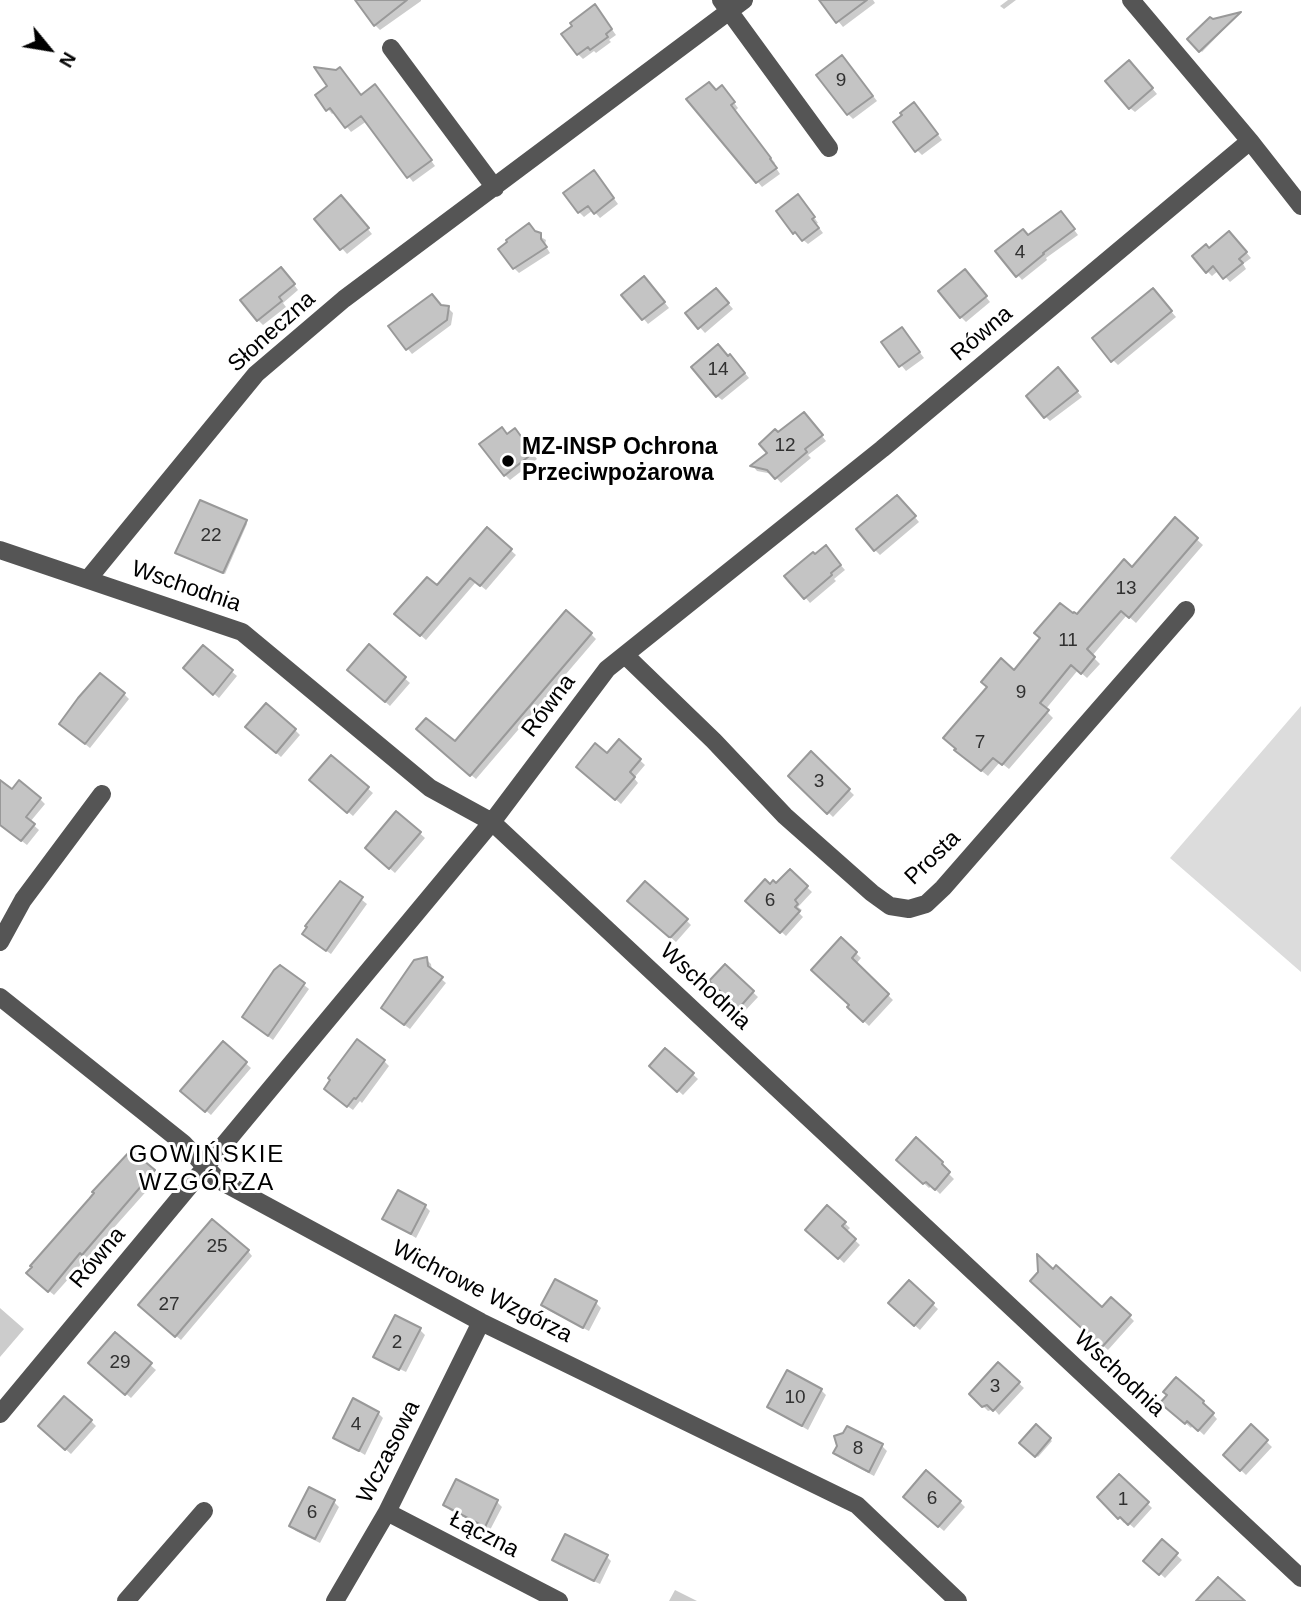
<!DOCTYPE html>
<html>
<head>
<meta charset="utf-8">
<style>
	body { margin:0 }
	#map { position:relative; width:1301px; height:1601px; overflow:hidden; background:#fff; font-family:Helvetica,sans-serif }
	canvas { display:block }
	.north { position:absolute; left:14px; top:14px; width:70px; height:70px; -webkit-text-stroke:5px #fff; paint-order:stroke; rotate:120deg; font-size:19px; font-weight:700; line-height:28px; text-align:center; color:#000 }
	.north::after { content:''; display:block; margin:auto; width:24px; height:32px; background:#000; clip-path:polygon(50% 0,100% 100%,50% 72%,0 100%) }
</style>
</head>
<body>
<div id="map">
<canvas width="1301" height="1601"></canvas>
<div class="north">N</div>
</div>
<script>
const g = document.querySelector('canvas').getContext('2d');
g.lineJoin = 'round';
function fillPath(path, color) { g.fillStyle = color; g.fill(path, 'evenodd'); }
const poly = rows => new Path2D(rows.map(r => 'M' + r).join(''));
function stroke(path, color, width, dash) { g.strokeStyle = color; g.lineWidth = width; g.lineCap = dash ? 'butt' : 'round'; g.setLineDash(dash || []); g.stroke(path); }
function drawText(font, color, halo, rows, align = 'center') {
  g.font = font + ' Helvetica,sans-serif'; g.lineWidth = 6; g.setLineDash([]); g.textBaseline = 'middle'; g.strokeStyle = halo; g.fillStyle = color; for (const [text, x, y, turn = 0] of rows) {
    g.save(); g.translate(x, y); g.rotate((+turn || 0) * Math.PI / 180); g.textAlign = isNaN(turn) ? turn : align; if (halo) g.strokeText(text, 0, 0); g.fillText(text, 0, 0); g.restore();
  }
}
const green = poly([
	[1301,706,1301,972,1170,858]
]);
const shadow = poly([
	[366,0,421,0,421,1,380,30,375,25],
	[821,0,873,0,875,3,843,27],
	[1008,0,1016,0,1004,9,1000,6],
	[595,6,616,35,609,40,611,42,596,53,594,51,583,59,578,54],
	[1240,13,1202,52,1189,39,1206,23],
	[847,62,877,101,853,119,848,114],
	[1134,67,1157,94,1135,112,1130,108],
	[380,91,435,166,413,182,367,121,351,132,335,112,332,114,328,109,317,95,361,96],
	[716,91,726,92,738,108,735,111,775,163,774,165,780,174,762,187,689,99],
	[919,109,942,140,922,155,917,150],
	[598,177,618,204,600,218,593,210,584,217,579,212],
	[803,201,818,223,816,224,823,233,808,244,794,232],
	[346,203,372,234,347,254,316,219],
	[1065,218,1078,235,1046,258,1047,260,1022,280,998,252],
	[536,234,546,240,545,245,550,253,519,273,514,268],
	[1234,238,1251,258,1243,264,1246,269,1230,282,1219,270,1212,276,1207,271,1210,250],
	[286,274,298,290,283,303,286,307,263,325,258,320],
	[970,277,990,302,966,322,961,317],
	[649,283,669,308,648,324,624,295],
	[721,295,733,309,705,333,688,314],
	[1157,295,1176,317,1118,365,1113,360],
	[442,307,448,308,453,313,451,325,412,354,408,349],
	[906,334,924,358,906,371,883,343],
	[729,358,735,361,749,378,722,400,717,396],
	[1058,369,1082,397,1050,421,1045,416,1036,387],
	[808,419,826,441,808,455,811,458,781,483,773,474,757,471,753,466,769,453,778,434],
	[508,436,519,436,537,459,510,480,505,475],
	[902,502,919,522,880,555,875,550],
	[1175,520,1203,545,1136,623,1127,615,1092,656,1100,664,1087,678,1078,670,1045,710,1053,718,1009,769,1000,762,988,776,963,756,1014,672,1132,569],
	[246,522,247,524,225,574,179,554],
	[487,529,516,555,486,590,476,582,426,640,402,619,437,587],
	[830,553,845,570,834,579,836,581,810,603,787,576],
	[591,634,596,639,476,779,423,734,456,743],
	[203,647,237,676,219,698,190,673],
	[369,647,410,683,390,706,354,675],
	[124,694,129,699,90,748,66,729],
	[295,730,300,735,281,757,252,731],
	[619,741,645,765,634,778,638,783,621,804,583,771,607,755],
	[811,754,854,795,833,817,790,776],
	[331,757,373,793,353,816,317,785],
	[12,792,40,799,45,804,30,822,39,830,27,845,0,824,0,793],
	[397,813,425,838,395,873,372,853],
	[790,871,812,892,798,907,802,910,799,913,803,917,786,936,748,901,770,886,776,886],
	[341,883,367,904,331,954,309,939],
	[634,905,686,920,691,925,676,942],
	[841,939,861,958,856,964,893,1000,869,1026,849,1007],
	[426,959,431,964,432,971,446,983,410,1029,388,1013],
	[725,966,758,997,744,1012,711,981],
	[281,967,309,989,273,1040,249,1022],
	[223,1043,251,1068,211,1115,188,1095],
	[666,1050,698,1079,683,1095,651,1066],
	[384,1061,389,1066,362,1103,360,1101,353,1110,331,1094],
	[916,1140,947,1168,945,1170,954,1179,940,1194,932,1186,929,1188,898,1160],
	[131,1152,159,1177,54,1295,33,1278],
	[425,1206,430,1211,416,1238,385,1219],
	[828,1208,850,1228,846,1232,860,1245,844,1263,808,1229],
	[248,1251,252,1256,181,1340,145,1310],
	[1054,1272,1102,1309,1129,1316,1134,1321,1108,1350,1032,1281],
	[909,1282,938,1309,920,1330,890,1303],
	[596,1303,601,1308,589,1331,548,1310,543,1305],
	[0,1308,24,1329,0,1357],
	[420,1330,425,1335,406,1372,375,1357],
	[115,1334,156,1370,131,1398,96,1368],
	[998,1364,1024,1388,999,1415,994,1409,988,1411,971,1394],
	[821,1390,826,1395,808,1430,769,1407],
	[1203,1403,1217,1419,1204,1435,1193,1425,1191,1428,1168,1407],
	[378,1413,383,1418,365,1455,336,1437],
	[91,1421,96,1426,71,1454,45,1431],
	[1036,1427,1052,1441,1038,1457,1022,1443],
	[1251,1427,1272,1447,1246,1475,1225,1455],
	[882,1446,887,1451,874,1476,840,1458,835,1453],
	[1119,1476,1152,1508,1134,1528,1126,1521,1124,1523,1100,1497],
	[334,1502,339,1507,320,1543,296,1531,291,1526],
	[497,1502,502,1507,490,1530,450,1510,445,1505],
	[910,1502,960,1502,965,1507,944,1531],
	[1162,1542,1182,1560,1165,1578,1146,1561],
	[606,1556,611,1561,600,1584,559,1565,554,1560],
	[675,1590,697,1601,669,1601]
]);
const building = poly([
	[355,0,407,0,374,26,355,0],
	[819,0,867,0,836,23,819,0],
	[595,4,612,29,606,34,608,37,590,50,588,47,577,55,561,34,572,26,570,23,595,4],
	[1241,12,1199,52,1187,39,1210,17,1213,19,1241,12],
	[842,55,873,96,847,115,816,75,842,55],
	[1129,60,1153,88,1129,109,1105,81,1129,60],
	[314,67,336,70,340,67,361,95,375,84,432,160,407,178,361,116,345,128,330,108,326,111,315,95,327,86,314,67],
	[709,82,716,90,722,85,735,102,731,105,771,158,770,159,777,168,756,183,686,99,709,82],
	[914,102,938,134,915,152,893,122,902,115,900,113,914,102],
	[594,170,614,198,594,214,588,206,578,213,563,193,594,170],
	[798,194,815,217,812,219,819,228,802,241,795,232,793,234,776,211,798,194],
	[341,195,369,228,340,250,314,219,341,195],
	[1061,211,1075,229,1043,253,1044,254,1016,277,995,251,1023,229,1028,235,1061,211],
	[529,223,535,231,541,233,541,239,547,247,513,269,498,249,507,242,506,240,529,223],
	[1229,231,1247,252,1239,259,1243,263,1223,279,1213,266,1206,273,1192,256,1206,244,1209,248,1229,231],
	[281,267,295,284,279,297,282,301,257,321,240,300,281,267],
	[965,269,987,296,960,318,938,291,965,269],
	[644,276,665,302,642,320,621,295,644,276],
	[716,288,729,303,698,329,685,313,716,288],
	[1153,288,1172,311,1111,362,1092,338,1153,288],
	[432,294,441,305,449,306,447,320,406,350,388,326,432,294],
	[902,327,920,352,899,367,881,342,902,327],
	[718,344,728,356,730,354,745,373,716,397,691,367,718,344],
	[1058,367,1078,391,1044,418,1026,396,1058,367],
	[804,412,823,435,805,449,807,452,775,479,767,470,750,466,767,453,759,444,775,429,778,432,804,412],
	[502,427,507,434,515,428,533,453,504,476,479,444,502,427],
	[897,495,916,516,874,551,856,529,897,495],
	[200,500,247,520,223,573,175,553,200,500],
	[1175,517,1198,538,1129,618,1121,611,1087,649,1095,657,1081,674,1071,665,1040,703,1049,710,1002,765,993,758,981,771,954,750,956,749,943,738,987,687,981,682,1001,658,1014,670,1040,638,1034,633,1060,603,1073,613,1074,612,1077,614,1124,559,1132,567,1175,517],
	[487,527,512,549,480,586,470,578,420,636,394,614,427,577,437,585,487,527],
	[826,545,841,565,831,573,832,575,804,599,784,576,813,552,815,554,826,545],
	[566,610,592,633,470,776,416,729,426,718,455,741,566,610],
	[369,644,406,677,385,702,347,670,369,644],
	[203,645,233,670,213,695,183,668,203,645],
	[100,673,125,693,85,744,59,724,78,698,100,673],
	[266,703,296,729,276,753,245,727,266,703],
	[619,739,641,759,630,772,635,777,615,800,576,767,595,743,607,753,619,739],
	[811,751,850,789,827,814,788,776,811,751],
	[331,755,369,787,347,813,309,780,331,755],
	[0,780,12,789,19,780,41,798,26,817,35,824,21,841,0,825,0,780],
	[396,811,421,832,389,869,365,848,396,811],
	[790,869,808,886,795,900,798,904,795,907,800,911,780,933,745,901,765,879,770,884,773,880,776,883,790,869],
	[340,881,363,897,326,951,302,934,307,927,305,926,340,881],
	[645,881,688,919,670,938,627,901,645,881],
	[841,937,857,952,852,958,889,994,863,1022,847,1007,849,1005,811,970,841,937],
	[427,957,428,966,443,977,404,1025,381,1008,414,960,427,957],
	[725,964,754,991,739,1008,709,981,725,964],
	[280,965,305,983,268,1036,242,1017,274,970,280,965],
	[357,1039,385,1060,356,1099,354,1098,347,1107,324,1089,330,1080,328,1078,357,1039],
	[223,1041,247,1062,205,1112,180,1091,223,1041],
	[665,1048,694,1073,677,1092,649,1066,665,1048],
	[916,1137,943,1162,942,1164,950,1172,935,1190,926,1182,923,1184,896,1160,916,1137],
	[131,1150,155,1170,82,1255,80,1253,48,1292,26,1273,32,1267,30,1266,89,1199,94,1193,92,1192,131,1150],
	[398,1190,426,1205,411,1234,382,1219,398,1190],
	[827,1205,846,1222,842,1226,856,1239,838,1259,805,1230,827,1205],
	[212,1219,249,1250,175,1337,138,1305,212,1219],
	[1037,1254,1053,1269,1056,1265,1102,1307,1111,1297,1131,1315,1102,1347,1030,1281,1038,1272,1037,1254],
	[555,1279,597,1301,583,1328,541,1305,555,1279],
	[909,1280,934,1303,914,1326,888,1303,909,1280],
	[395,1315,421,1328,399,1370,373,1357,395,1315],
	[115,1332,152,1363,125,1395,88,1363,115,1332],
	[998,1362,1020,1382,993,1411,987,1405,982,1407,969,1394,998,1362],
	[787,1370,822,1389,802,1426,767,1407,787,1370],
	[1176,1377,1204,1401,1203,1403,1214,1413,1198,1431,1187,1421,1185,1424,1160,1403,1167,1395,1163,1392,1176,1377],
	[64,1396,92,1420,65,1450,38,1426,64,1396],
	[353,1398,379,1412,359,1451,333,1438,353,1398],
	[1036,1424,1051,1438,1035,1457,1019,1443,1036,1424],
	[1251,1424,1268,1440,1240,1471,1223,1455,1251,1424],
	[847,1426,883,1444,869,1472,833,1453,837,1446,834,1436,843,1433,847,1426],
	[926,1470,961,1501,938,1527,903,1497,926,1470],
	[1119,1474,1149,1502,1128,1525,1120,1517,1118,1519,1097,1497,1119,1474],
	[456,1479,498,1500,485,1527,443,1505,456,1479],
	[309,1487,335,1500,315,1539,289,1526,309,1487],
	[565,1534,608,1555,594,1581,552,1560,565,1534],
	[1162,1539,1178,1553,1159,1575,1143,1561,1162,1539],
	[1218,1577,1245,1601,1196,1601,1218,1577]
]);
const minor = poly([
	[721,0,829,148],
	[1131,0,1250,141,1301,206],
	[391,48,495,188],
	[0,550,242,632,430,788,492,822,1301,1578],
	[88,579,256,374,344,299,744,0],
	[625,655,714,741,785,816,872,893,890,906,909,909,926,904,943,888,1186,610],
	[0,942,23,900,102,794],
	[0,997,183,1143,217,1179,481,1322,857,1505,958,1601],
	[0,1414,492,822,607,669,882,449,1250,141],
	[387,1512,559,1601],
	[126,1601,204,1511],
	[335,1601,387,1512,481,1322]
]);
const markers = [
	[508,461,7,"#000"]
];
const numberNames = [
	["9",841,81],
	["4",1020,253],
	["14",718,370],
	["12",785,446],
	["22",211,536],
	["13",1126,589],
	["11",1068,641],
	["9",1021,693],
	["7",980,743],
	["3",819,782],
	["6",770,901],
	["25",217,1247],
	["27",169,1305],
	["2",397,1343],
	["29",120,1363],
	["3",995,1387],
	["10",795,1398],
	["4",356,1425],
	["8",858,1449],
	["6",932,1499],
	["1",1123,1500],
	["6",312,1513]
];
const streetNames = [
	["Słoneczna",272,332,-42],
	["Równa",982,334,-40],
	["Wschodnia",186,587,19],
	["Równa",549,706,-53],
	["Prosta",933,858,-44],
	["Wschodnia",705,987,43],
	["Równa",98,1258,-50],
	["Wichrowe Wzgórza",482,1292,27],
	["Wschodnia",1119,1374,43],
	["Wczasowa",389,1452,-63],
	["Łączna",484,1535,27]
];
const poiNames = [
	["MZ-INSP Ochrona",522,448],
	["Przeciwpożarowa",522,474]
];
const neighbourhoodNames = [
	["GOWIŃSKIE",207,1155],
	["WZGÓRZA",207,1183]
];
fillPath(green, '#dcdcdc');
fillPath(shadow, '#0003');
fillPath(building, '#c4c4c4');
stroke(building, '#999', 2);
stroke(minor, '#555', 18);
for (const [x, y, r, color] of markers) { const dot = new Path2D(); dot.arc(x, y, r, 0, 2 * Math.PI); g.fillStyle = color; g.fill(dot); stroke(dot, '#fff', 2.5); }
drawText('19px', '#313131', null, numberNames);
drawText('23px', '#000', '#fff', streetNames);
drawText('bold 23px', '#000', '#fff', poiNames, 'left');
g.letterSpacing = '2px';
drawText('24px', '#000', '#fff', neighbourhoodNames);
g.letterSpacing = '0px';
</script>
</body>
</html>
